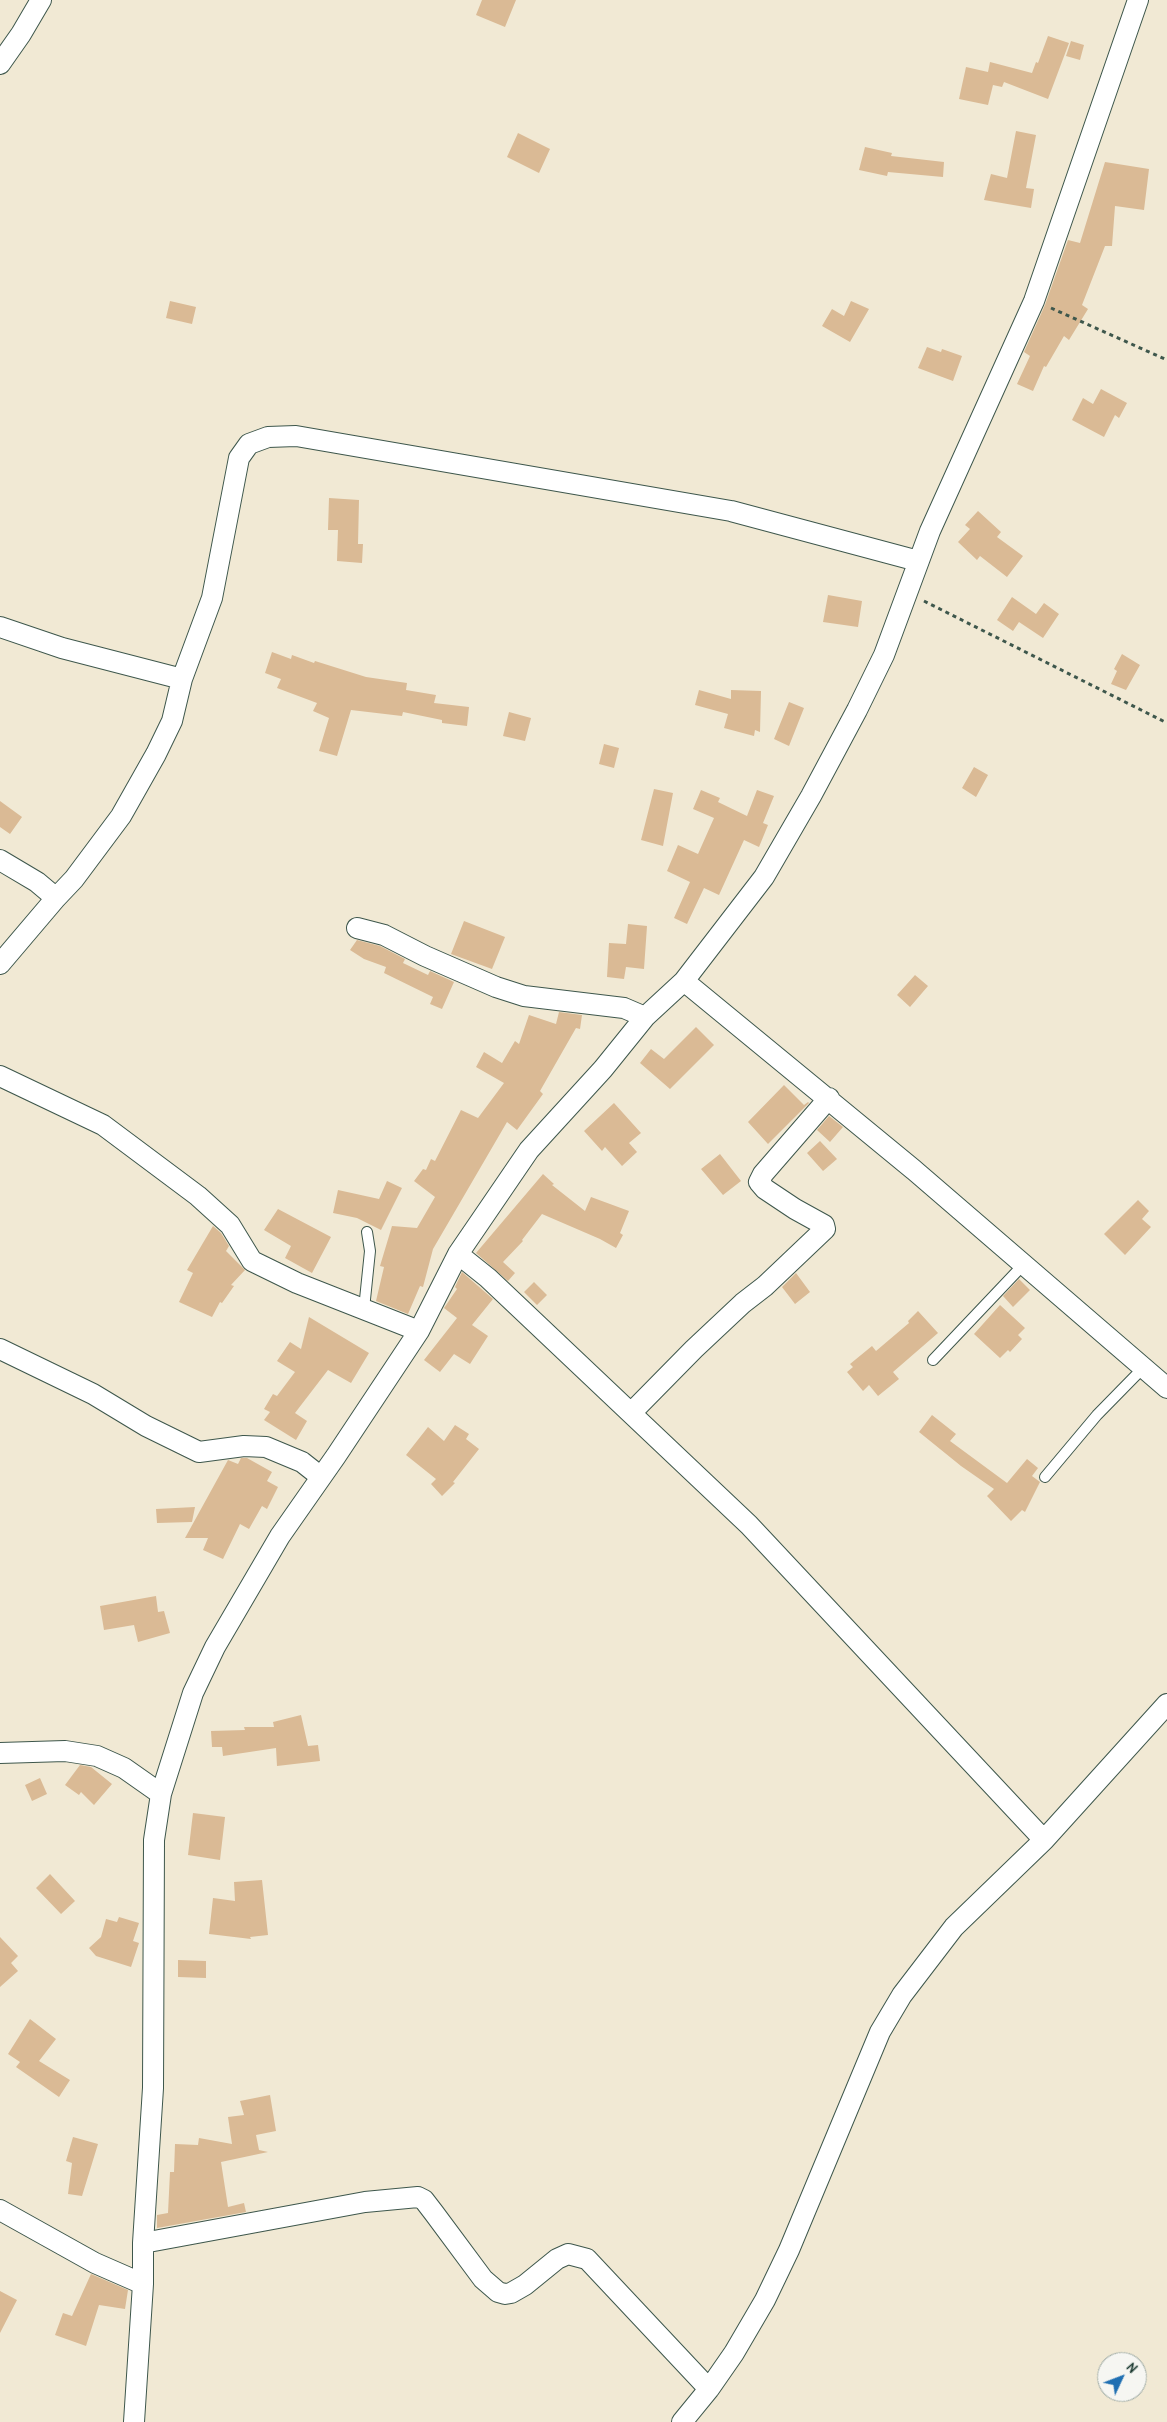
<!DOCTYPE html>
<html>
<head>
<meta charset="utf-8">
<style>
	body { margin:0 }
	#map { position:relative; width:1167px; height:2422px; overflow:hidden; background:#f1e9d4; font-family:"Patrick Hand",sans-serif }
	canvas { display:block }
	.north { position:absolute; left:1097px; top:2352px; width:50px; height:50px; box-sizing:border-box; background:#f6f6f2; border:1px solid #a0aca6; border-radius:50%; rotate:47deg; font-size:14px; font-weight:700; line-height:20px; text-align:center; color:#1f3d34 }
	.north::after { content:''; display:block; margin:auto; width:18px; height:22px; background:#1f6fb2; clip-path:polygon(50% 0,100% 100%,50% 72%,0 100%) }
</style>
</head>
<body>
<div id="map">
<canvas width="1167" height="2422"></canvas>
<div class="north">N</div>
</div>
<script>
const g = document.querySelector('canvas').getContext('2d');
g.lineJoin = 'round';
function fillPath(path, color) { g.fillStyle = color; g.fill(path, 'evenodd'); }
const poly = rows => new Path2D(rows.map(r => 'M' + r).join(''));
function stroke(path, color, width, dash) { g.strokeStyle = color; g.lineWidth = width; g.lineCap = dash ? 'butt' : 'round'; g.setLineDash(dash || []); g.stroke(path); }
const building = poly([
	[482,0,516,0,505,27,476,15],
	[1048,36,1069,43,1048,99,1004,82,1002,87,993,85,988,105,959,99,966,67,988,72,990,62,1032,73,1036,62,1038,63],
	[1071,41,1084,45,1080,60,1066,56],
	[1016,131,1036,135,1026,188,1034,189,1031,208,984,200,991,174,1007,178],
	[518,133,550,149,539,173,507,157],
	[865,147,892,153,891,156,944,162,943,177,888,172,887,176,859,170],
	[1105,162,1149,169,1144,210,1115,206,1112,246,1105,246,1082,305,1088,309,1069,340,1064,336,1046,367,1044,366,1033,391,1017,384,1030,356,1024,352,1045,305,1068,240,1080,243],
	[170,301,196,307,192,324,166,318],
	[851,301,869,309,850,342,822,326,832,309,844,316],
	[927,347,941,352,942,349,962,356,953,381,918,368],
	[1101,389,1127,403,1119,418,1115,415,1104,437,1072,420,1083,398,1093,404],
	[329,498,359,500,358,544,363,544,362,563,337,561,338,530,328,530],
	[978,511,1001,532,997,537,1023,556,1007,577,980,556,977,560,958,542,970,529,965,525],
	[828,595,862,601,858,627,823,622],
	[1012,597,1036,614,1044,603,1059,614,1043,638,1019,622,1013,631,997,620],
	[272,652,291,659,292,655,314,663,315,661,366,677,407,683,406,690,436,695,434,703,469,707,467,726,442,723,442,720,403,712,402,716,351,710,337,756,319,751,329,718,313,711,317,703,277,688,281,679,265,673],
	[1122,654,1140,665,1126,690,1111,684,1117,671,1114,669],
	[699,690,731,699,731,690,761,691,760,732,755,730,754,736,724,728,728,714,695,705],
	[789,702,804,708,789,746,774,739],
	[509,712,531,718,525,741,503,736],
	[604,744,619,748,614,768,599,764],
	[974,767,988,775,976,797,962,788],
	[654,789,673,793,663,846,641,840],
	[701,790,720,798,718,802,747,816,757,790,774,796,763,823,768,825,759,847,744,840,719,895,704,888,687,924,674,918,690,882,667,871,678,845,698,854,714,818,693,809],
	[0,801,22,817,10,834,0,827],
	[464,921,505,937,492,969,451,954],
	[628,924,647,926,644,969,626,967,624,979,607,977,609,943,626,944],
	[357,940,380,946,405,959,403,963,428,975,430,971,454,982,442,1009,430,1004,433,997,384,973,386,967,364,959,350,950],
	[915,975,928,986,910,1007,897,995],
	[559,1012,582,1015,580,1029,576,1028,540,1091,543,1094,517,1130,507,1122,433,1249,423,1287,420,1286,408,1314,376,1301,384,1267,380,1266,392,1226,417,1228,435,1197,414,1181,423,1169,426,1170,431,1159,435,1161,461,1110,478,1118,504,1083,476,1067,484,1052,502,1063,515,1041,519,1044,529,1015,556,1024],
	[696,1027,714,1045,670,1089,640,1063,651,1049,664,1059],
	[784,1085,804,1105,808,1102,809,1103,768,1144,748,1122],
	[614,1103,641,1133,629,1143,637,1152,622,1166,605,1147,602,1151,584,1131],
	[829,1116,843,1127,830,1142,817,1130],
	[820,1141,837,1159,823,1171,807,1153],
	[720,1154,741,1181,723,1195,701,1169],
	[543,1174,554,1184,552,1185,585,1211,591,1197,629,1211,620,1233,623,1235,616,1248,600,1239,542,1214,522,1240,523,1241,503,1262,515,1273,508,1281,476,1253],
	[387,1181,402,1188,381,1230,357,1218,333,1213,338,1190,379,1199],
	[1138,1200,1149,1211,1142,1219,1151,1227,1125,1255,1104,1234],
	[278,1209,331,1237,312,1273,285,1258,291,1246,264,1230],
	[213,1226,221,1233,229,1246,226,1251,245,1270,231,1285,234,1286,222,1303,220,1302,212,1317,179,1302,193,1273,187,1270],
	[462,1272,493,1299,472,1325,488,1336,470,1364,454,1354,440,1372,424,1360,457,1318,444,1308,457,1289,455,1287],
	[796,1273,810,1292,795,1304,782,1287],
	[1019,1279,1030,1290,1013,1307,1003,1296],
	[534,1282,547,1295,537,1305,524,1292],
	[1000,1305,1025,1328,1018,1335,1022,1339,1010,1352,1008,1350,1000,1358,974,1334],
	[918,1311,938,1333,893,1372,899,1379,878,1396,869,1385,863,1391,847,1372,853,1367,850,1364,872,1346,876,1351,909,1323,908,1321],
	[309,1317,369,1353,351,1383,328,1370,295,1413,307,1421,296,1440,264,1420,270,1412,264,1409,273,1394,277,1396,295,1372,277,1361,290,1342,301,1349],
	[932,1415,956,1434,950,1441,1007,1483,1027,1459,1038,1468,1032,1476,1040,1482,1025,1512,1022,1510,1011,1521,987,1496,994,1489,961,1466,919,1432],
	[455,1425,469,1434,466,1439,479,1449,453,1482,455,1483,442,1496,431,1484,436,1479,406,1455,428,1427,444,1441],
	[241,1458,247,1458,272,1472,267,1481,278,1487,267,1509,262,1506,249,1529,240,1524,223,1559,203,1550,208,1538,185,1538,228,1460,238,1464],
	[195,1507,192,1522,157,1523,156,1509],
	[156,1596,158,1612,164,1611,170,1633,138,1642,134,1625,104,1630,100,1606],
	[301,1715,308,1746,318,1745,320,1761,277,1766,276,1748,223,1756,222,1747,212,1747,211,1731,245,1730,244,1727,274,1727,273,1722],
	[80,1765,91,1767,112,1784,94,1805,81,1792,79,1795,65,1785],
	[40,1778,47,1794,32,1801,25,1785],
	[193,1813,225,1817,220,1860,188,1855],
	[50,1874,75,1901,61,1914,36,1888],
	[262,1880,268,1935,250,1937,251,1939,209,1934,213,1898,235,1901,234,1882],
	[119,1917,139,1923,133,1941,139,1943,131,1967,96,1956,89,1948,101,1937,106,1919,117,1922],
	[0,1937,18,1956,11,1963,18,1971,0,1987],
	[178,1960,206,1961,206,1978,178,1977],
	[30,2019,56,2039,39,2061,70,2080,59,2097,16,2067,20,2062,8,2054],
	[270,2095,276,2131,256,2135,259,2150,268,2152,221,2162,228,2207,244,2203,246,2212,157,2228,157,2215,168,2213,170,2172,174,2172,175,2144,198,2145,199,2138,232,2144,228,2117,244,2115,240,2101],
	[73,2137,98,2144,82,2196,68,2194,72,2163,66,2161],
	[91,2274,128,2290,125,2309,99,2305,86,2346,55,2335,63,2313,72,2316],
	[0,2291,17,2300,0,2333]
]);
const path = poly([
	[1051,308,1167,360],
	[924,601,1167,723]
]);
const lane = poly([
	[364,1309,370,1251,367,1232],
	[933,1360,1024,1264],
	[1045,1477,1097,1415,1145,1366]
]);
const street = poly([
	[0,64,21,34,41,0],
	[0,627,62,648,182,679],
	[0,860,37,882,56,898],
	[357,928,384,935,425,956,496,987,524,996,624,1008,645,1017],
	[0,964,56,898,74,879,121,816,156,754,172,721,182,679,212,598,239,458,249,444,268,437,296,436,731,511,918,561],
	[684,981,914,1170,1167,1388],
	[0,1076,103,1125,198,1196,230,1225,252,1261,297,1283,419,1331],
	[458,1254,488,1278,749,1525,1044,1840],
	[0,1349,93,1394,146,1426,199,1452,244,1446,266,1447,302,1462,321,1477],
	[631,1413,694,1349,743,1303,765,1286,825,1229,824,1225,795,1209,765,1189,759,1182,763,1174,829,1098],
	[0,1753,65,1751,97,1756,124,1768,161,1794],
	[0,2210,95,2263,143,2284],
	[143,2243,365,2202,418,2197,424,2200,434,2213,483,2279,498,2292,505,2294,511,2293,525,2285,557,2259,568,2254,587,2259,709,2389],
	[134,2422,143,2284,143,2243,153,2088,154,1840,161,1794,193,1693,215,1647,280,1536,336,1456,419,1331,458,1254,529,1150,603,1069,645,1017,684,981,764,877,811,796,857,710,884,655,930,531,1034,301,1138,0],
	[682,2422,709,2389,734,2353,765,2300,789,2250,880,2032,902,1995,954,1927,1044,1840,1167,1704]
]);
fillPath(building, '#daba95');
stroke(lane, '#3e574c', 12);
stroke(street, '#3e574c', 22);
stroke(path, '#3e574c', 3, [4, 4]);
stroke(lane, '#fff', 10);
stroke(street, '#fff', 20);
</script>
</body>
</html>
